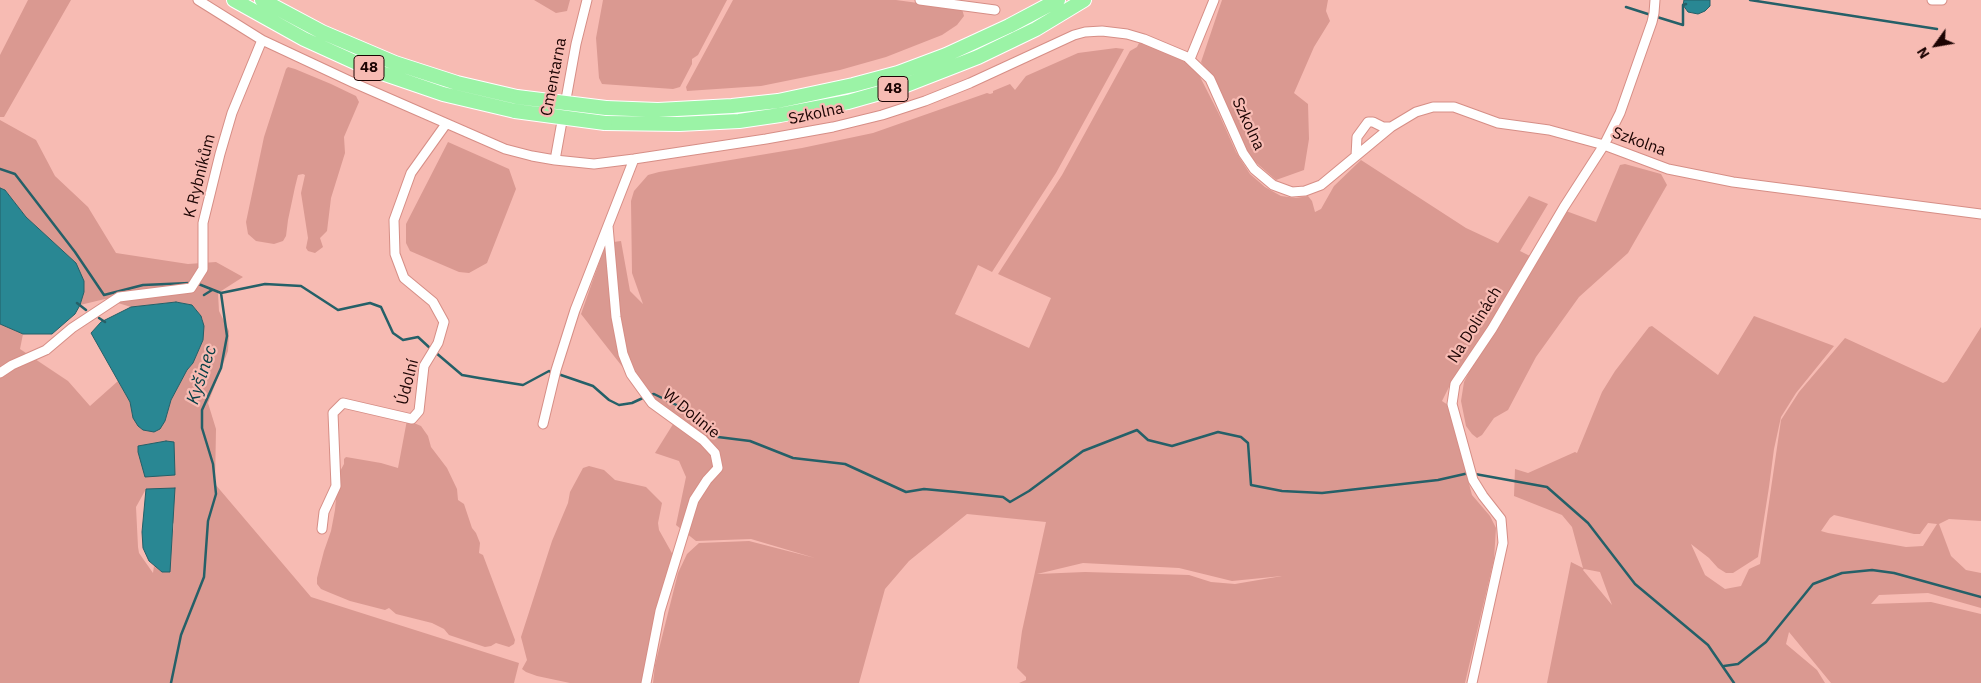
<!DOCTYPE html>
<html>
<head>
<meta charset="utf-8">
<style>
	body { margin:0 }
	#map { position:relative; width:1981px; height:683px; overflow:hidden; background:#f7bbb3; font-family:"IBM Plex Sans",sans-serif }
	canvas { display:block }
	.north { position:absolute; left:1911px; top:20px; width:50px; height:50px; -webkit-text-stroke:4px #f7bbb3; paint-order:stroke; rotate:238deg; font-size:14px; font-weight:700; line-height:20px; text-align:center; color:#1c0403 }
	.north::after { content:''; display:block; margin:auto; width:18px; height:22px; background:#1c0403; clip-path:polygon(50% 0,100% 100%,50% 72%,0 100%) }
</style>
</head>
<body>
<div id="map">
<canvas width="1981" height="683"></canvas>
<div class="north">N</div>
</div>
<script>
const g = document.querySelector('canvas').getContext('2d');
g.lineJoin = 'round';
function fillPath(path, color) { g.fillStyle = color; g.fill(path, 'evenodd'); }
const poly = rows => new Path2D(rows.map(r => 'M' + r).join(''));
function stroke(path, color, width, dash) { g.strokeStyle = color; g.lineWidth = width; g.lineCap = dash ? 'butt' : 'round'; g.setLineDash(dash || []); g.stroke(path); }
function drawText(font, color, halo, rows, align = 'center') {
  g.font = font + ' "IBM Plex Sans",sans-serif'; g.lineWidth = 4.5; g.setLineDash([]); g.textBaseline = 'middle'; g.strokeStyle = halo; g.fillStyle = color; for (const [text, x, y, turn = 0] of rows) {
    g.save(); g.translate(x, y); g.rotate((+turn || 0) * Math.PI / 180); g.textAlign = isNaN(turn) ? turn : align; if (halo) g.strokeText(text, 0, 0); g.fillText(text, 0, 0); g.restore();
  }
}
const green = poly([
	[28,0,71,0,4,117,0,117,0,55],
	[534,0,570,0,567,11,556,13],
	[603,0,727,0,698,55,692,59,692,64,680,87,673,89,602,84,599,78,596,38],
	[733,0,896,0,962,9,964,16,957,25,942,35,886,57,840,70,761,86,687,91,686,87],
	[1222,0,1328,0,1326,11,1330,21,1314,47,1294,93,1308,104,1309,139,1304,170,1276,180,1253,160,1241,140,1212,77,1201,62],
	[1140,41,1182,58,1198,73,1219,114,1236,152,1250,174,1265,187,1281,196,1296,198,1308,196,1312,201,1315,212,1321,209,1334,186,1361,160,1466,228,1498,243,1529,196,1548,204,1520,251,1532,257,1508,297,1450,385,1442,401,1448,405,1472,495,1490,516,1496,528,1494,559,1465,683,1019,683,1026,680,1026,677,1017,668,1022,631,1046,522,967,514,909,561,885,589,859,683,653,683,655,665,678,573,687,554,699,543,749,541,815,558,751,539,696,541,676,525,686,477,679,461,655,453,675,421,632,379,581,314,606,243,621,241,630,291,643,304,632,273,631,201,634,191,648,175,659,172,802,148,873,133,987,93,990,94,993,93,993,91,1010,84,1015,90,1026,76,1078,53,1116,48,1124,49,1056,173,992,272,978,265,955,314,1029,348,1051,298,998,274,1062,175,1130,51,1137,47],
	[1083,563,1179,568,1232,581,1282,576,1235,584,1211,582,1189,575,1085,572,1037,574],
	[288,67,295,69,331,84,356,96,359,102,344,137,345,153,331,198,327,231,320,238,323,247,315,253,308,251,306,248,308,238,301,193,305,175,303,174,298,175,295,187,288,220,286,236,283,241,274,244,256,241,248,234,246,222,264,137,286,69],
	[0,120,36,140,55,176,88,207,116,253,188,264,216,262,243,277,218,293,219,311,229,331,228,351,208,403,216,429,215,484,311,597,519,663,514,683,0,683,0,324,23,334,20,349,68,381,90,406,118,381,130,402,133,418,165,421,171,400,187,370,193,363,203,340,203,320,192,305,177,302,131,307,105,299,80,305,84,292,76,263,26,217,5,190,0,188],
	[146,489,174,524,172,539,162,572,154,566,153,573,139,553,138,547,136,507],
	[448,142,509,169,516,189,487,263,469,273,459,272,410,251,406,243,406,224],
	[1625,164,1661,174,1667,185,1628,253,1579,297,1536,357,1508,410,1494,418,1482,435,1477,438,1472,434,1466,426,1461,401,1464,382,1474,362,1566,211,1596,222,1620,165],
	[1754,316,1834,346,1796,393,1781,417,1774,449,1769,487,1758,557,1733,573,1726,573,1718,568,1709,558,1691,544,1705,575,1725,589,1741,586,1749,569,1760,564,1781,420,1799,392,1845,338,1943,383,1947,381,1981,327,1981,521,1949,519,1939,524,1951,556,1966,570,1981,573,1981,608,1928,593,1879,595,1871,604,1931,602,1981,614,1981,683,1831,683,1789,632,1786,644,1817,670,1825,683,1547,683,1571,562,1583,568,1572,527,1562,515,1514,496,1515,469,1528,473,1575,452,1577,453,1602,392,1615,371,1649,327,1652,326,1718,375],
	[1834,515,1914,534,1920,534,1928,523,1937,524,1923,546,1906,547,1828,533,1821,531,1830,518],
	[1584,569,1600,572,1612,605,1583,570],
	[407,420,421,426,428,436,431,447,447,468,457,489,458,500,464,504,472,528,476,533,480,543,479,553,483,555,515,640,514,644,509,647,496,643,491,646,485,647,449,635,444,629,432,623,396,614,389,608,385,610,350,601,328,592,321,589,317,584,317,578,324,551,331,531,335,510,338,475,344,464,344,459,346,457,381,463,398,468],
	[589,466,604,470,615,480,646,487,662,503,658,523,659,530,673,555,642,683,570,683,537,676,526,672,522,669,527,660,521,637,552,541,568,503,570,492,583,468]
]);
const water = poly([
	[1684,0,1710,0,1710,6,1705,11,1698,14,1688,12,1683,5,1684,0],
	[0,188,5,190,26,217,76,263,84,281,84,292,80,305,75,314,52,334,23,334,0,324,0,188],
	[176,302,192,305,201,316,204,326,203,340,193,363,187,370,171,400,165,421,160,429,154,432,143,430,138,426,133,418,130,402,91,333,101,322,131,307,176,302],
	[166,441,174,442,175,475,145,477,138,452,138,446,166,441],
	[175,488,170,572,162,572,149,561,143,548,142,532,146,489,175,488]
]);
const stream = poly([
	[1750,0,1937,29],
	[1626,7,1651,15],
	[1657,17,1683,25,1683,5,1686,4],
	[0,169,15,174,75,252,104,295,143,285,190,283],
	[221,293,265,284,301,286,338,310,370,303,381,307,393,333,403,340,418,337,431,349],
	[204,295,212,290],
	[77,303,86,310],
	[99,318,105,322],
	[435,352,462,375,479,378,523,385,549,371,552,373],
	[558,374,593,386,609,400,619,405,632,403,645,397],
	[650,395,654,394,701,417,718,437,750,441,793,458,845,464,906,492,924,489,956,492,1003,497,1010,502,1029,491,1083,451,1137,430,1148,440,1172,446,1218,432,1241,437,1248,443,1251,485,1282,491,1322,493,1438,480,1469,473],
	[1475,474,1547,487,1588,523,1635,584,1708,645,1734,683],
	[1724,666,1738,664,1766,642,1813,584,1842,573,1872,570,1894,573,1981,597],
	[171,683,181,635,204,577,208,521,216,494,213,464,202,428,202,410,221,368,227,336,221,293,196,283]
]);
const minor = poly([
	[198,0,262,40,354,83,505,149,532,156,555,160,594,164,634,159,766,139,833,127,882,115,925,101,970,83,1074,35,1085,32,1102,31,1127,34,1144,39,1187,57,1210,79,1243,153,1254,169,1273,185,1292,192,1305,191,1321,185,1391,127,1416,112,1433,107,1454,107,1498,123,1549,130,1604,145,1668,169,1733,182,1981,214],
	[920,0,995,10],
	[1932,0,1942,0],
	[1190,59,1214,0],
	[1356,156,1357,137,1368,122,1373,122,1383,127,1391,127],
	[555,160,576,44,587,0],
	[608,226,616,317,623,354,631,374,652,403,703,440,715,453,718,468,707,480,694,500,690,513,660,611,646,683],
	[0,373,12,365,46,350,72,328,119,297,191,288,203,269,203,223,220,154,232,113,262,40],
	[543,424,556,370,575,310,634,159],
	[322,529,324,512,336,486,333,413,343,403,412,419,419,411,424,366,438,343,444,322,433,302,404,278,395,254,394,220,411,173,446,124],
	[1472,683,1503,543,1501,519,1483,496,1473,480,1452,404,1455,384,1492,329,1564,207,1604,145,1620,113,1652,22,1654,13,1655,0]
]);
const trunk = poly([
	[234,0,304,39,370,69,443,94,515,111],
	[262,0,322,32,395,63,457,83,517,97],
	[606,108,658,110,732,106,778,101,853,85,898,73,946,55,1009,26,1058,0],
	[605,123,679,124,739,121,780,115,848,102,901,87,978,57,1036,29,1084,0]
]);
const trunkBridge = poly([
	[517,97,606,108],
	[515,111,605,123]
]);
const shields = [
	[369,68,30],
	[893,89,30]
];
const shieldNames = [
	["48",369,68],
	["48",893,89]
];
const streetNames = [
	["Cmentarna",554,77,-79],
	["Szkolna",816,114,-12],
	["Szkolna",1248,124,65],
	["Szkolna",1639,142,20],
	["K Rybníkům",200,176,-76],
	["Na Dolinách",1475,325,-58],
	["Údolní",408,382,-76],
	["W Dolinie",691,414,39]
];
const waterNames = [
	["Kyšinec",202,375,-72]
];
fillPath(green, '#da9991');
fillPath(water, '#298793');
stroke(water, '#256068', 1);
stroke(stream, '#256068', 2.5);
stroke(minor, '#d68e86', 11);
stroke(trunk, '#fff', 16);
stroke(minor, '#fff', 9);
stroke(trunk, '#9bf3a6', 14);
stroke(trunkBridge, '#fff', 16, []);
stroke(trunkBridge, '#9bf3a6', 14);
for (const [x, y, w] of shields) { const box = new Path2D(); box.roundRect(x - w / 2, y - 12.5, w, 25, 4); g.fillStyle = '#f7bbb3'; g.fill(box); stroke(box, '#1c0403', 1); }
drawText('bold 15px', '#1c0403', null, shieldNames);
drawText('16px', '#1c0403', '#f7bbb3', streetNames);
drawText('italic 18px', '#074047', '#f7bbb3', waterNames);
</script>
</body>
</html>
